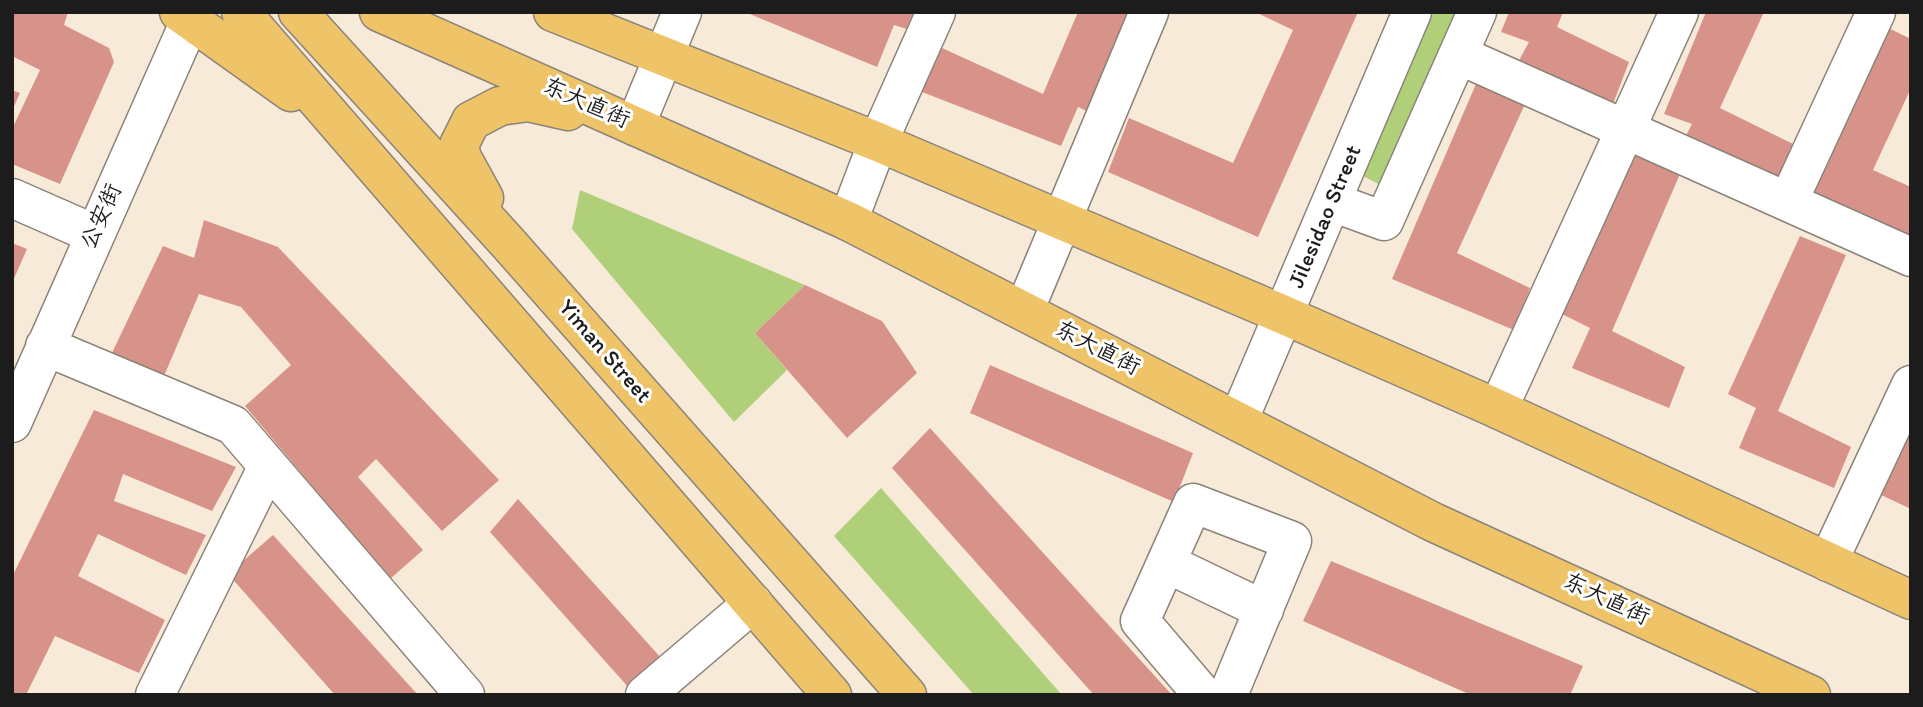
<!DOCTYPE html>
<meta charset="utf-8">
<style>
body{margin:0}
#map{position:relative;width:1923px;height:707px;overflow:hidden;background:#f8ead8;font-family:Itim,sans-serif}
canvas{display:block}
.frame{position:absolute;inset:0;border:14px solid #1c1c1c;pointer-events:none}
</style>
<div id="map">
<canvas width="1923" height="707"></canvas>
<div class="frame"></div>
</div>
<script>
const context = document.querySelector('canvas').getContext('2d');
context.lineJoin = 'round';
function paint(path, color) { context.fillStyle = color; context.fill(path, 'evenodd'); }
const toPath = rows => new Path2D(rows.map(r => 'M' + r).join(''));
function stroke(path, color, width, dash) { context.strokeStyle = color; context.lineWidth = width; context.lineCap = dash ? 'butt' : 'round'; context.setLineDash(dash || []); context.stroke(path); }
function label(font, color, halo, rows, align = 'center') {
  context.font = font + ' Itim,"LXGW WenKai TC",sans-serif'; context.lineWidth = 6; context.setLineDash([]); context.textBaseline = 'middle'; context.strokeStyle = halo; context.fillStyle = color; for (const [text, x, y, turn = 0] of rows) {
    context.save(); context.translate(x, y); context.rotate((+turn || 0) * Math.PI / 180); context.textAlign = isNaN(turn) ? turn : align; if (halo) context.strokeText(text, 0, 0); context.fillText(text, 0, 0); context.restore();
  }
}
const green = toPath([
 [1420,12,1459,12,1384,187,1350,169],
 [580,190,805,285,755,333,787,370,734,422,572,229],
 [881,488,1062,695,974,695,834,536]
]);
const building = toPath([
 [12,12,68,12,64,25,109,48,114,62,60,184,12,164,12,129,40,70,12,56],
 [745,12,918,12,910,30,894,25,877,67],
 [1078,12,1134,12,1091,113,1078,107,1061,146,922,92,942,48,1043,94],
 [1255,12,1358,12,1258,237,1108,172,1129,118,1233,163,1293,30],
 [1509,12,1563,12,1557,27,1629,62,1613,104,1517,64,1529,42,1501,32],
 [1706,12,1764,12,1720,108,1793,144,1776,186,1681,145,1692,124,1664,114],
 [1880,24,1911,39,1911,88,1873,170,1911,187,1911,240,1807,197],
 [1476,84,1525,104,1457,253,1530,288,1514,330,1392,279],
 [12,90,20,93,12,111],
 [1634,155,1680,174,1612,331,1685,367,1669,408,1572,368,1590,328,1562,314],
 [204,220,278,247,499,480,442,531,376,459,358,477,423,550,390,579,245,406,291,365,241,307,199,294,164,376,111,355,163,246,194,258],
 [1800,236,1846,255,1778,411,1851,447,1834,488,1739,448,1756,408,1728,394],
 [12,243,27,249,12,283],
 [805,285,882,321,917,373,847,438,755,333],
 [990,365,1193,453,1174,502,970,413],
 [94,410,236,467,212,511,123,474,114,501,206,535,186,575,98,534,78,576,165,620,139,673,55,636,26,695,12,695,12,577],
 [930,428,1114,631,1172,695,1094,695,892,468],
 [1911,429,1911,509,1879,494],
 [518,499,662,659,629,688,490,532],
 [273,535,418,695,335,695,228,574],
 [1331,561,1583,666,1570,695,1471,695,1303,621]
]);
const minor = toPath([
 [1459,55,1911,257],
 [635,126,682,12],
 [12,198,94,234],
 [1332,202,1384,221,1477,12],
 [1788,202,1876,12],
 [848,221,878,142,936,12],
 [1024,311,1149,12],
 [45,346,233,425,465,695],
 [1498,409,1679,12],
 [1238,421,1412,12],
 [12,423,194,12],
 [1828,562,1911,385],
 [1166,563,1264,610],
 [155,695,268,466],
 [645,695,753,603],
 [1203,695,1140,621,1193,503,1292,541,1228,695]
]);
const major = toPath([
 [179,12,291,92],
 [241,12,832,695],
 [298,12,508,243,907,695],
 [379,12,848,221,1433,522,1811,695],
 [553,12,878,142,1284,315,1491,406,1911,600],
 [484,198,462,158,459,145,471,121,500,106,528,102,568,111]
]);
const streetNames = [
 ["东大直街",586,104,24],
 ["公安街",102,217,-66],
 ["Jilesidao Street",1326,217,-67],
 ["东大直街",1097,349,27],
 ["Yiman Street",604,352,49],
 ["东大直街",1606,600,25]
];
paint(green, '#afd079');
paint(building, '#d7938a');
stroke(minor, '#8a837a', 41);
stroke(major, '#8a837a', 41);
stroke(minor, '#fff', 38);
stroke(major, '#efc469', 38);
label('23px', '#1c1c1c', '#fff', streetNames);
</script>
